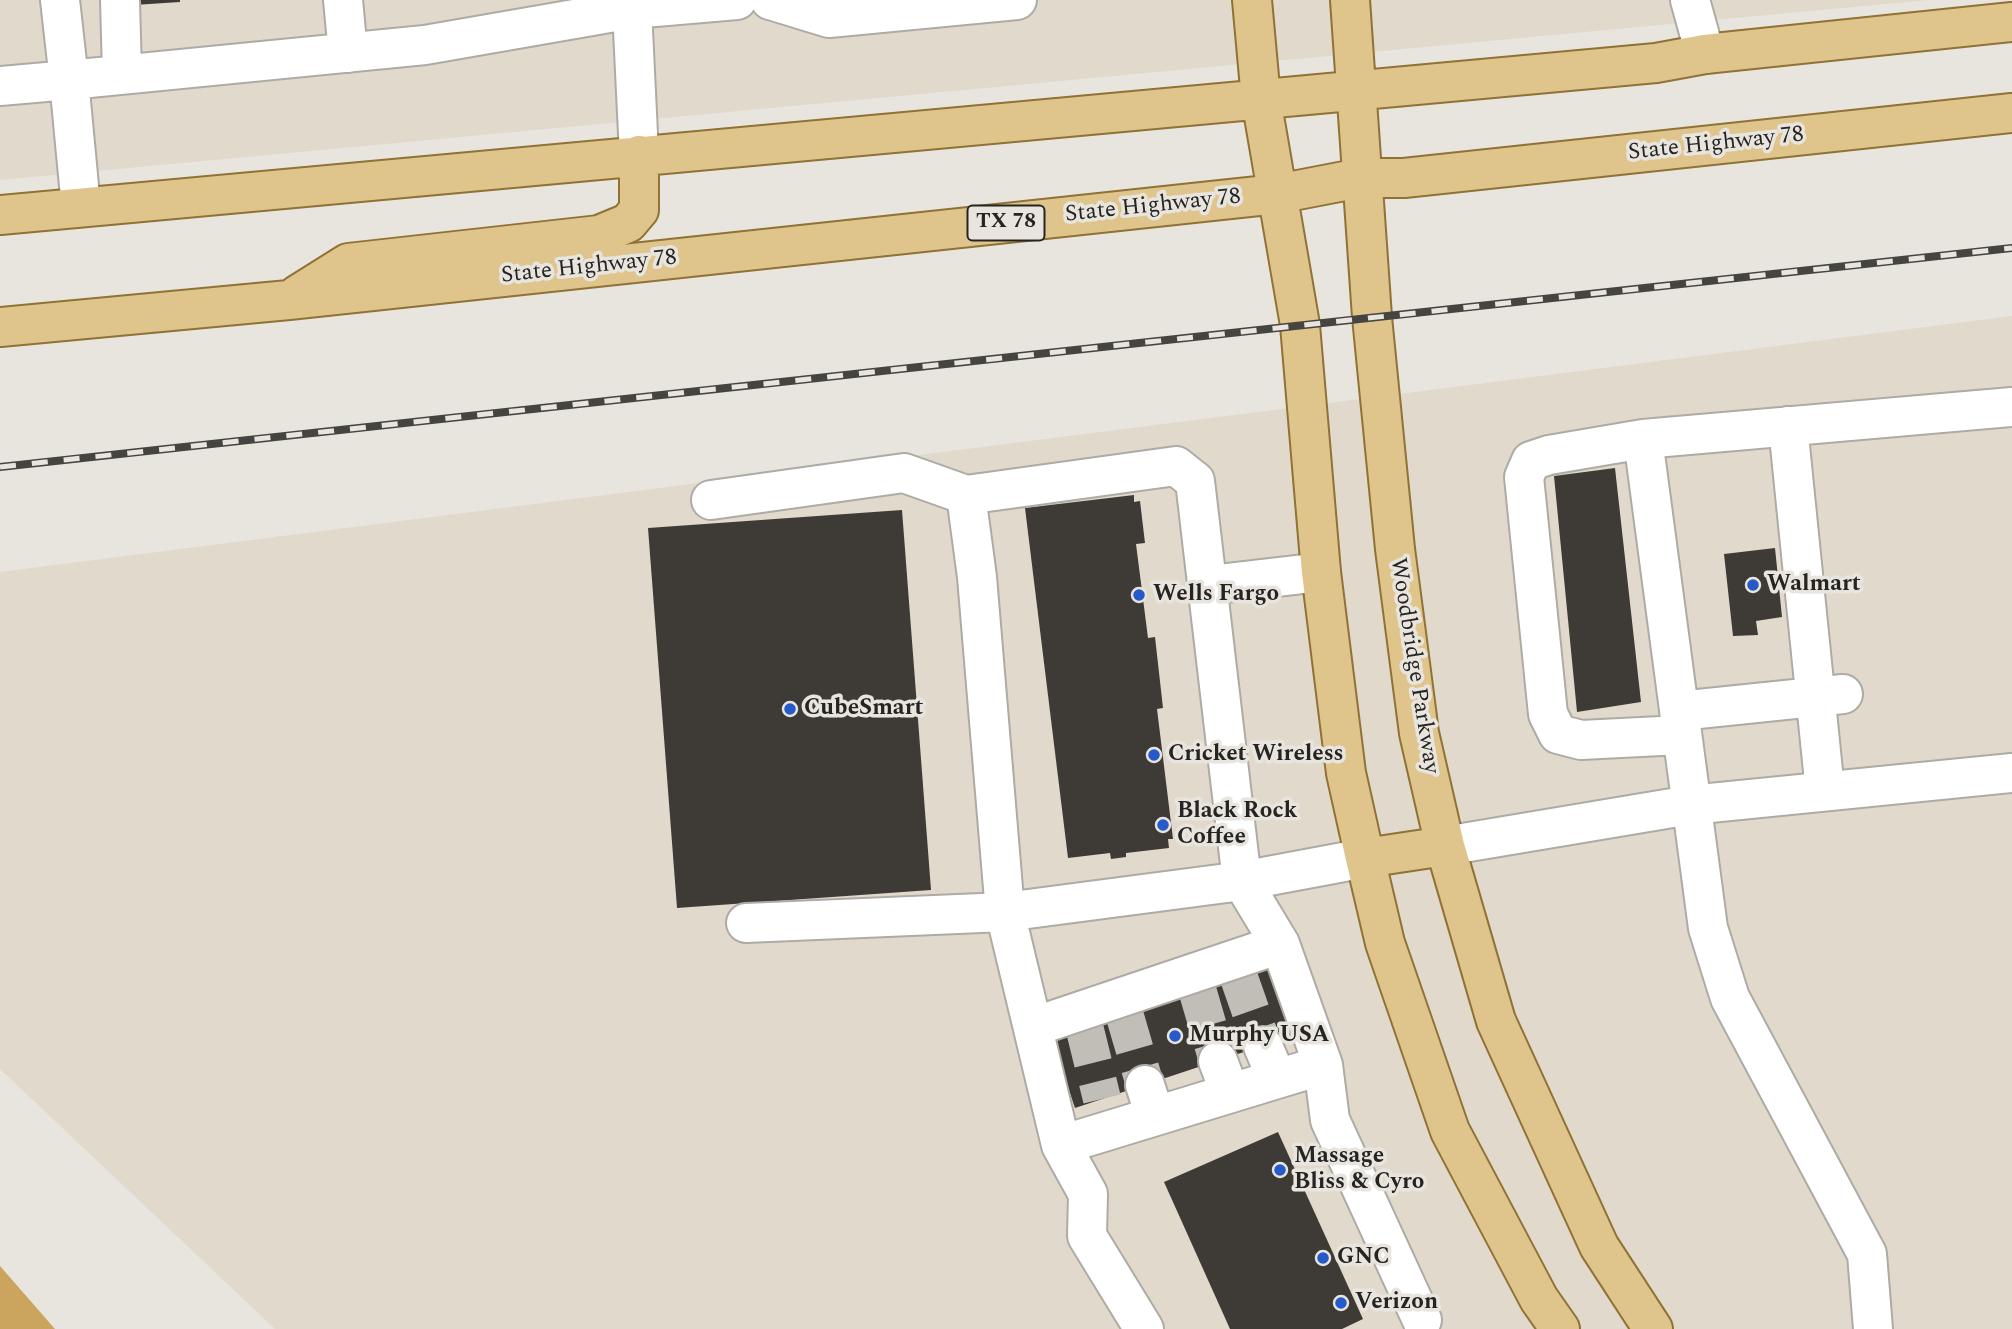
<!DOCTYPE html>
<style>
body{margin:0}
canvas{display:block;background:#e8e4de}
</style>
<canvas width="2012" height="1329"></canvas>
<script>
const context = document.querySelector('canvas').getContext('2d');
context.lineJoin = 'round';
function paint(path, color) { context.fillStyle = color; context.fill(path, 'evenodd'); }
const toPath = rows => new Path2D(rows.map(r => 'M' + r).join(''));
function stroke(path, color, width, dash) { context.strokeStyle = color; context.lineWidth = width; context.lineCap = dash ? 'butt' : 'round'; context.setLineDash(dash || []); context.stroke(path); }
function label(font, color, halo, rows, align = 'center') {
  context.font = font + ' Spectral,serif'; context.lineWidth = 7; context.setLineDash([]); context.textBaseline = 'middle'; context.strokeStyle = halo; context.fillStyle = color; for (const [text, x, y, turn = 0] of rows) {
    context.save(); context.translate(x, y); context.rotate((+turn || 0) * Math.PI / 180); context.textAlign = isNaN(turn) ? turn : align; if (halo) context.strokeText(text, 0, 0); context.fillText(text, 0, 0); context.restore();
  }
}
const built = toPath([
 [0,0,1928,0,0,180],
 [2012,316,2012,1329,275,1329,0,1069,0,572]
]);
const water = toPath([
 [0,1266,55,1329,0,1329]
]);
const building = toPath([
 [134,0,180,0,180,2,134,5],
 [1615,468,1641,702,1577,712,1554,476],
 [1134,495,1134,502,1140,501,1145,543,1136,544,1148,638,1155,637,1163,708,1157,709,1173,839,1168,839,1169,848,1126,853,1126,857,1111,859,1110,853,1068,858,1025,508],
 [902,510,931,890,677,908,648,528],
 [1775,548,1782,617,1756,621,1758,635,1733,636,1724,554],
 [1274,963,1298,1034,1075,1108,1051,1037],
 [1278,1132,1363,1319,1342,1329,1230,1329,1164,1182]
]);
const minorTunnel = toPath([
 [1238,975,1263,1046],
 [1197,989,1218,1061],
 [1124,1013,1145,1085],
 [1084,1026,1102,1099]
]);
const minor = toPath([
 [60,0,69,80,425,45,632,9],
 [120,0,122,74],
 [343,0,348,53],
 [770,0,829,18,1017,0],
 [1690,0,1705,54],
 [0,86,69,80,81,207],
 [639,155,632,9,737,0],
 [1788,426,1825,791],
 [1643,439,1549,455,1531,461,1524,477,1548,714,1558,734,1581,740,1681,735],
 [711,500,904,473,966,495,1176,466,1195,481,1242,881,1280,944,1323,1065,1330,1120,1422,1320],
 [1209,585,1321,572],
 [1679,711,1843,694],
 [1445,846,1690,805,2012,773],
 [746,923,1005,912,977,577,966,495],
 [1033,1027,1280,944],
 [1263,1046,1277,1079],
 [1218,1061,1230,1093],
 [1145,1085,1155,1116],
 [1061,1145,1323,1065],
 [1144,1329,1087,1236,1088,1194,1061,1145,1005,912,1242,881,1365,858],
 [1873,1329,1867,1254,1730,998,1708,928,1643,439,2012,407]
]);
const major = toPath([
 [1252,0,1261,99,1300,325,1321,572,1346,773,1365,858,1385,943,1450,1131,1539,1299,1560,1329],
 [1350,0,1372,317,1395,549,1419,733,1445,846,1496,1021,1599,1246,1653,1329],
 [0,215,1656,63,1705,54,2012,22],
 [297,295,348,263,599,235,628,223,639,210,639,155],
 [0,327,289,300,1277,194,1360,178,1404,178,2012,113],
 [1365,858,1445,846]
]);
const rail = toPath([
 [0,467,2012,248]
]);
const markers = [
 [1753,585,7,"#265ac8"],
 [1139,595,7,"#265ac8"],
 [790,709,7,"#265ac8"],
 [1154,755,7,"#265ac8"],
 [1163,825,7,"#265ac8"],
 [1175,1036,7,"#265ac8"],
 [1280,1170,7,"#265ac8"],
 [1323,1258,7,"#265ac8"],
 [1341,1303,7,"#265ac8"]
];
const shields = [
 [1006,223,77]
];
const shieldNames = [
 ["TX 78",1006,223]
];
const streetNames = [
 ["State Highway 78",1716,145,-6],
 ["State Highway 78",1153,207,-6],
 ["State Highway 78",589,268,-6],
 ["Woodbridge Parkway",1413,666,81]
];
const poiNames = [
 ["Walmart",1767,585],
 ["Wells Fargo",1153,595],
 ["CubeSmart",804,709],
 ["Cricket Wireless",1168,755],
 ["Black Rock",1177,812],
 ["Coffee",1177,838],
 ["Murphy USA",1189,1036],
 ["Massage",1294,1157],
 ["Bliss & Cyro",1294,1183],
 ["GNC",1337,1258],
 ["Verizon",1355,1303]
];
paint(built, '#e1dacc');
paint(water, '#cba55e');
paint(building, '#3e3b36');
stroke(minorTunnel, '#c1beb8', 38, [38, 19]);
stroke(minor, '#aeaba5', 42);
stroke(major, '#907235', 42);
stroke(minor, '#fff', 38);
stroke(major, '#dfc48c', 38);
stroke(rail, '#464441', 8);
stroke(rail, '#e8e4de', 5, [16]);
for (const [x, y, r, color] of markers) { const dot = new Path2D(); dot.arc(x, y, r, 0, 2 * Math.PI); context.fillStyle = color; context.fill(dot); stroke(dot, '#e8e4de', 2.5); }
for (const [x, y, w] of shields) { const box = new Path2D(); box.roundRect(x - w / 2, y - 17.5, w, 35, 5); context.fillStyle = '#e8e4de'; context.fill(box); stroke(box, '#262422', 2); }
label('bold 21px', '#262422', null, shieldNames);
label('23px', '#262422', '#e8e4de', streetNames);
label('bold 23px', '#262422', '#e8e4de', poiNames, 'left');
</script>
